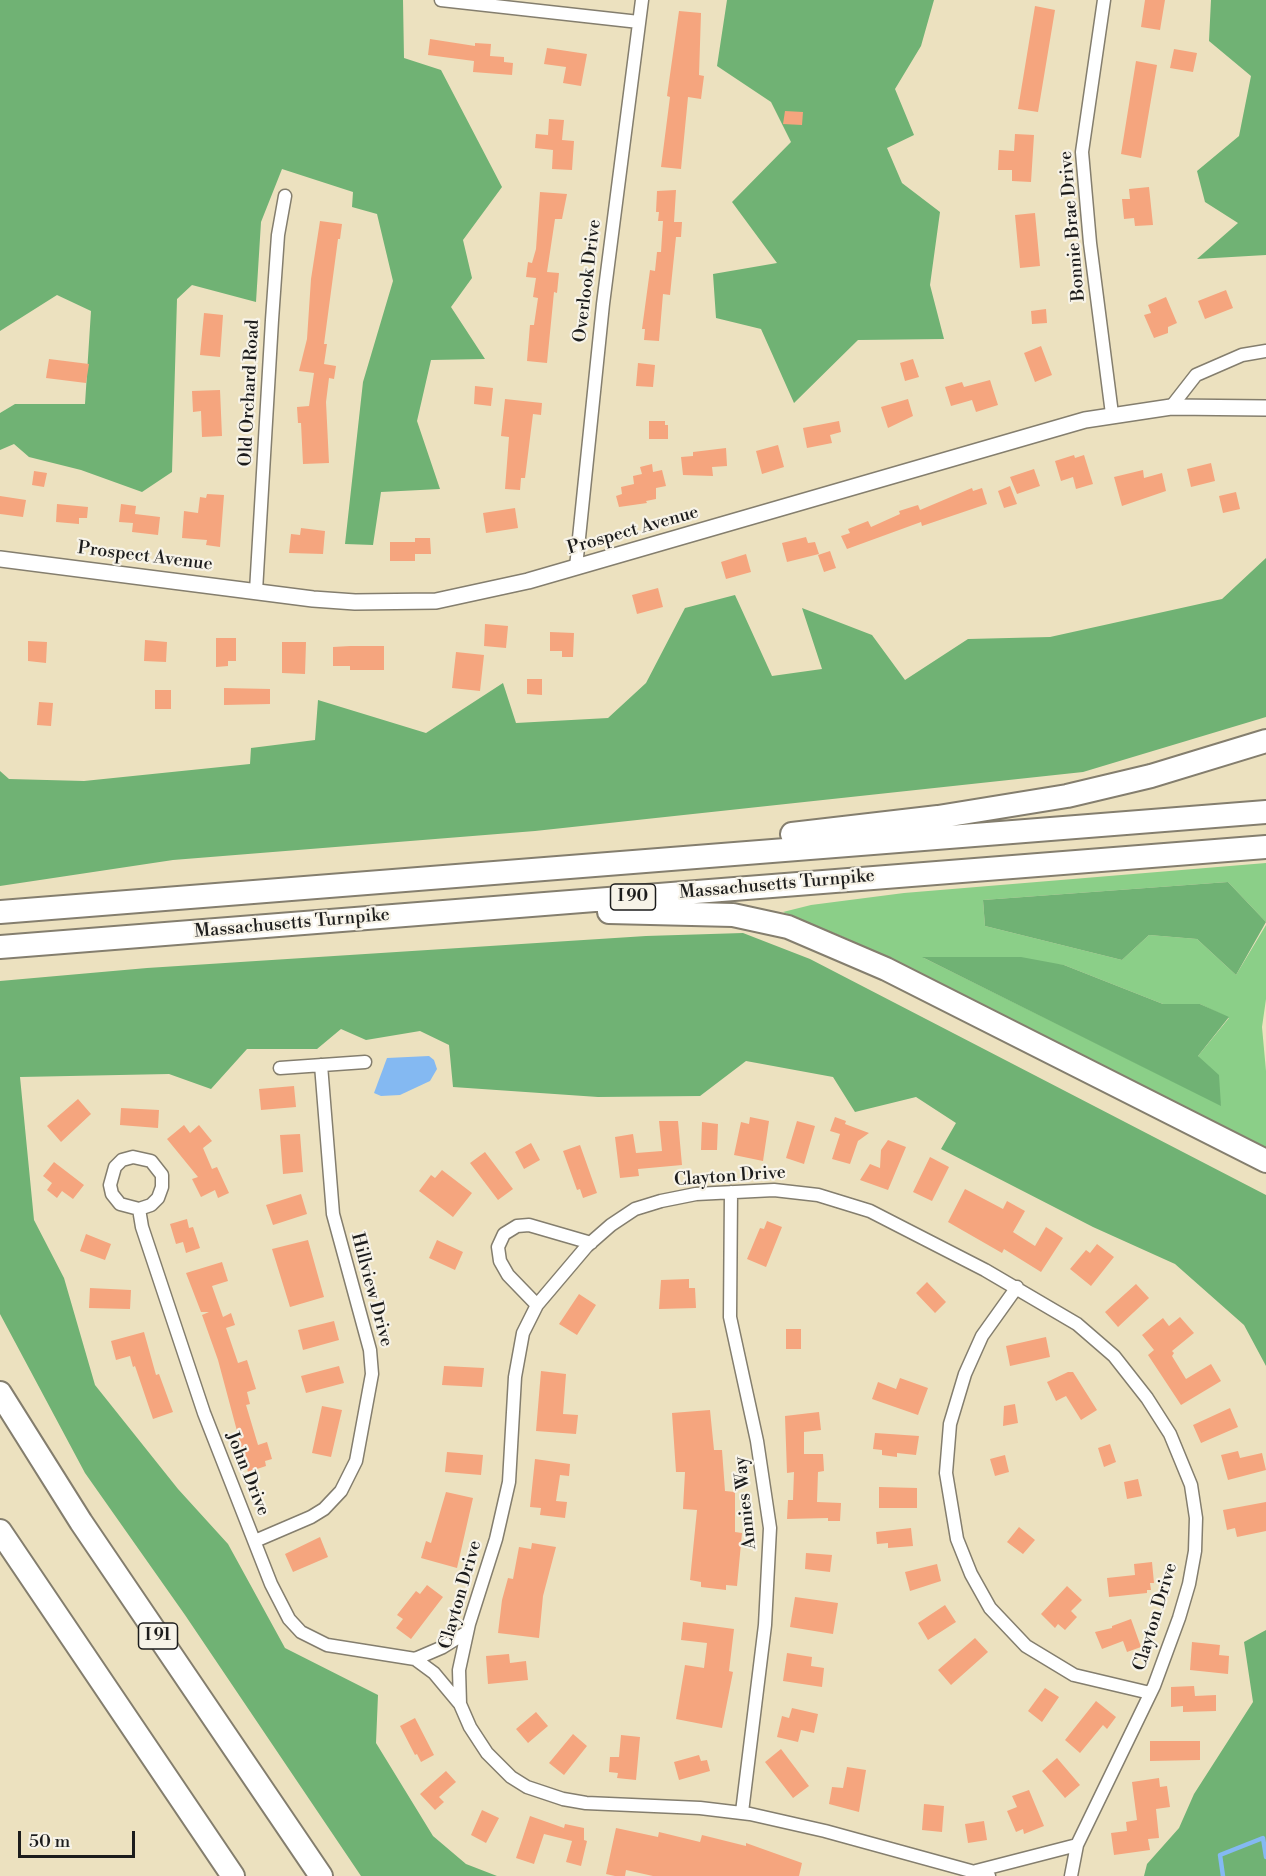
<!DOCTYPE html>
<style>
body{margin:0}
#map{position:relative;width:1266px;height:1876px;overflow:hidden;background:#ece1bf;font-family:"Libre Bodoni",serif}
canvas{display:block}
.scale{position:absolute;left:18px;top:1831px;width:117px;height:27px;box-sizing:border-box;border:3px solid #1c1c1c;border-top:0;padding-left:8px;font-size:18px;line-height:21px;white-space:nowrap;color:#1c1c1c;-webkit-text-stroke:4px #f7f3e8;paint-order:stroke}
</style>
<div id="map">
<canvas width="1266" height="1876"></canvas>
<div class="scale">50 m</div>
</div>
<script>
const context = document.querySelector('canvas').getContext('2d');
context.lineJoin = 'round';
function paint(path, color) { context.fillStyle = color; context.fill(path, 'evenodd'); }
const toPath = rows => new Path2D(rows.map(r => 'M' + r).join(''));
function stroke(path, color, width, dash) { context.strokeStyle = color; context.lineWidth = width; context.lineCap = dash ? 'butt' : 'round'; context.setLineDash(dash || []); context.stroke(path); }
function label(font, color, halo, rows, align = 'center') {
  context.font = font + ' "Libre Bodoni",serif'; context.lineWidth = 4.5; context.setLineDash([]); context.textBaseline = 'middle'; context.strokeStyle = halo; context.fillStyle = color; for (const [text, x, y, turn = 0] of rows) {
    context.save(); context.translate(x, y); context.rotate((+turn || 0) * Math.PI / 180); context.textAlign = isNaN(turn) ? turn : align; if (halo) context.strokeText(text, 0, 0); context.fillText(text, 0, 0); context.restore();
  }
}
const green = toPath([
 [1266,863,1266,922,1228,882,983,900,985,926,1122,960,1149,935,1197,939,1236,975,1266,925,1266,999,1262,1027,1266,1071,1266,1150,848,939,783,912,811,905,904,893],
 [924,958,1064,965,1163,1004,1200,1004,1229,1018,1198,1056,1221,1105]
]);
const forest = toPath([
 [0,0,403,0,404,58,441,70,502,187,463,240,472,278,451,307,485,359,431,360,417,421,440,489,381,492,373,545,345,544,363,382,393,281,377,214,352,207,353,192,282,169,261,222,256,302,192,285,177,299,172,472,142,492,81,470,29,457,14,444,0,450,0,413,15,404,85,404,91,311,57,295,0,331],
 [727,0,934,0,921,46,895,89,914,135,887,148,902,183,940,212,930,285,944,339,858,340,794,403,761,329,716,318,713,274,777,263,732,202,791,142,771,102,717,66],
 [1211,0,1266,0,1266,255,1197,259,1238,223,1205,202,1197,171,1239,136,1251,76,1209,41],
 [1266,558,1266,717,1083,772,535,831,173,860,0,886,0,771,9,779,84,781,250,764,251,748,315,740,318,700,426,733,503,683,516,723,608,718,646,683,685,608,735,595,772,676,822,669,802,608,872,635,905,680,968,639,1050,637,1222,599],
 [1228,882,1266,922,1236,975,1197,939,1149,935,1122,960,985,926,983,900],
 [743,933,810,959,1266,1195,1266,1366,1244,1325,1175,1264,1093,1227,941,1149,956,1123,916,1097,855,1112,833,1077,746,1061,700,1096,598,1097,453,1087,449,1045,420,1031,366,1040,341,1029,317,1049,247,1049,211,1089,169,1074,20,1077,34,1220,64,1278,95,1385,178,1489,228,1544,285,1648,378,1695,376,1743,433,1836,466,1864,497,1876,361,1876,185,1615,85,1473,0,1314,0,981,147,968,646,936],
 [922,957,1021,957,1064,965,1163,1004,1200,1004,1229,1017,1198,1056,1219,1075,1221,1106],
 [1266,1630,1266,1876,1144,1876,1147,1864,1179,1828,1194,1794,1253,1702,1244,1642]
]);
const water = toPath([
 [429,1056,434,1060,437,1069,430,1081,400,1095,381,1096,374,1093,387,1058]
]);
const stream = toPath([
 [1223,1876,1220,1855,1263,1838,1266,1857]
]);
const building = toPath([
 [1145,0,1165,0,1160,30,1141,27],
 [1035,6,1055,10,1038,112,1018,109],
 [679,11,701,13,699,75,704,76,701,99,688,97,681,169,661,167,670,97,667,96],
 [430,39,475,46,475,43,491,44,490,56,504,57,504,62,513,63,512,75,473,72,474,61,428,55],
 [547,48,587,54,581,86,563,83,566,67,544,64],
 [1174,49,1197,53,1193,72,1170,68],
 [1136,61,1157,65,1141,158,1121,154],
 [785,111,803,112,802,125,783,124],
 [549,119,564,120,562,140,574,141,572,170,552,169,553,150,535,148,536,134,548,135],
 [1015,134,1034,135,1031,182,1012,181,1012,170,998,170,999,150,1014,151],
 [1149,187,1153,225,1135,226,1134,218,1124,219,1122,199,1130,199,1129,189],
 [676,190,674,222,682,222,681,237,676,237,670,295,663,294,659,341,644,340,645,329,642,329,650,270,655,271,657,252,661,252,663,221,658,221,659,212,656,212,657,191],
 [540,192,567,194,562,219,555,219,547,272,559,273,557,293,554,292,547,363,527,361,530,325,534,325,538,298,533,297,536,278,526,277,528,262,532,263,536,249],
 [1035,213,1040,266,1020,268,1015,215],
 [320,221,342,224,340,239,338,239,324,344,327,344,324,364,336,366,334,379,329,378,326,402,329,463,303,464,301,423,298,423,297,407,309,406,314,373,299,371,307,339,311,279],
 [1226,290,1233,308,1205,319,1198,301],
 [1166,297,1177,323,1168,327,1168,333,1154,338,1144,315,1151,313,1148,305],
 [1046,309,1047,323,1032,324,1031,311],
 [204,313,223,315,220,357,200,355],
 [1041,346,1052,375,1035,382,1024,353],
 [49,359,89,364,86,383,46,378],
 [913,359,919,377,905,381,900,363],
 [638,363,655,365,653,387,636,386],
 [990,380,998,405,976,412,972,400,951,406,945,387,962,382,964,387],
 [475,386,493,388,491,406,474,404],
 [220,390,222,436,202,437,201,411,193,412,192,391],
 [505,399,542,403,541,415,533,414,525,478,521,478,520,490,505,489,509,437,501,436],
 [908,399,913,416,888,428,881,407],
 [649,421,665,421,665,425,668,425,668,439,649,439],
 [839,421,841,432,830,435,832,443,807,448,803,428],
 [778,445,784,467,762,474,756,451],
 [726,448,727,466,712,467,713,476,683,475,681,457,693,456,693,452],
 [1074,455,1075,458,1084,455,1093,484,1076,489,1073,477,1061,481,1055,461],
 [1211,463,1215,481,1191,487,1187,469],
 [652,464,653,472,662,470,666,486,656,488,656,499,646,501,647,503,619,507,616,496,622,494,621,487,634,484,633,476,642,474,640,467],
 [1034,469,1040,486,1017,494,1010,477],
 [1143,470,1144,478,1162,473,1166,491,1122,506,1114,477],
 [34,471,47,473,44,487,32,485],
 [1010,486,1017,504,1004,508,998,491],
 [972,488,973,491,982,488,987,504,922,526,921,522,847,549,841,536,850,533,848,529,868,521,871,527,900,514,899,511,918,505,920,510],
 [1236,492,1240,509,1223,513,1219,496],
 [207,494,224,495,220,547,206,545,207,540,182,538,184,511,198,513,200,497,206,498],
 [0,496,26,500,23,517,0,514],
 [57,504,88,507,87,518,79,518,79,524,56,522],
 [121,504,136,506,135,514,160,517,158,535,132,532,133,523,119,522],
 [515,508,518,528,486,533,483,513],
 [301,528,325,531,323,554,289,553,291,534,300,535],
 [806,537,808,543,815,542,819,554,787,562,782,543],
 [415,538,430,538,431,554,415,554,415,561,390,561,390,542,415,542],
 [830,551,836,568,824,572,818,555],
 [746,554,751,572,726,579,721,562],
 [658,588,663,607,637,614,632,595],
 [485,624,508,626,506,648,484,646],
 [550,632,574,633,573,657,562,657,562,651,550,651],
 [216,638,236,638,236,661,228,661,228,666,216,667],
 [145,640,167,642,166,662,144,661],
 [28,641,47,642,46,663,28,661],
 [282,642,306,642,305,674,282,673],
 [350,646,384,646,384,670,350,670,350,666,333,666,333,647],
 [456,652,484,655,480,691,452,688],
 [527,679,542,679,542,695,527,694],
 [224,688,270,689,270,704,224,705],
 [155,690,171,690,171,709,155,709],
 [39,702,53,703,51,726,37,725],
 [294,1086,296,1107,261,1110,259,1089],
 [78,1099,91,1114,61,1142,47,1126],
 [121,1108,159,1110,158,1128,120,1125],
 [750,1117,769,1121,763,1161,734,1155,741,1122,749,1124],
 [835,1117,846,1121,845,1124,869,1133,858,1141,850,1164,832,1159,840,1134,830,1131],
 [659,1121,678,1121,682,1165,638,1169,639,1176,620,1178,615,1137,633,1134,636,1153,662,1151],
 [797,1121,815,1126,804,1164,786,1158],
 [702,1122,718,1124,717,1150,701,1150],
 [184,1125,190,1133,199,1125,212,1141,203,1148,212,1169,217,1167,229,1193,218,1198,215,1190,201,1197,192,1179,198,1177,167,1139],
 [300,1134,303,1172,283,1174,280,1135],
 [888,1140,906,1147,888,1190,860,1180,870,1164,880,1168,881,1150],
 [531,1143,540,1160,524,1169,515,1152],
 [580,1145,597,1193,583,1198,580,1189,577,1190,563,1151],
 [485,1152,513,1189,498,1200,470,1163],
 [930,1157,949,1167,932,1201,913,1192],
 [54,1162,84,1185,73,1199,62,1191,57,1198,47,1190,52,1183,43,1176],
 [442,1170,472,1193,453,1217,419,1191,431,1175,435,1178],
 [965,1189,1003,1209,1007,1201,1025,1211,1013,1232,1035,1246,1046,1227,1063,1238,1041,1272,1004,1249,1002,1253,948,1222],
 [301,1194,307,1214,273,1225,266,1205],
 [187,1219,189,1228,193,1227,200,1248,186,1253,183,1242,176,1244,170,1224],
 [767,1221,782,1227,766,1267,747,1259,760,1228,764,1229],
 [86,1234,111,1244,105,1260,80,1251],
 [308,1240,324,1297,290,1307,272,1249],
 [437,1240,463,1252,455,1270,429,1258],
 [1097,1244,1114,1257,1091,1286,1070,1269,1086,1250,1090,1253],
 [222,1262,228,1281,212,1286,223,1317,231,1313,235,1325,226,1328,238,1363,247,1360,256,1389,247,1392,250,1404,246,1405,258,1445,267,1442,272,1459,265,1461,266,1466,248,1472,218,1360,202,1315,209,1312,201,1312,186,1273],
 [689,1279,689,1288,695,1288,696,1308,659,1309,661,1280],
 [927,1282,946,1302,935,1313,916,1293],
 [1136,1284,1149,1298,1118,1327,1105,1312],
 [90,1288,131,1290,130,1309,89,1308],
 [579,1294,596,1305,577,1335,559,1324],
 [1180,1317,1194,1333,1172,1351,1174,1353,1172,1356,1186,1379,1211,1364,1221,1381,1181,1405,1148,1355,1154,1350,1142,1335,1163,1318,1169,1326],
 [334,1321,339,1340,303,1350,298,1330],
 [786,1329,801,1329,801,1349,786,1349],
 [144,1332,156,1375,159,1374,173,1412,153,1419,135,1366,133,1367,130,1356,116,1360,111,1341],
 [1046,1337,1050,1357,1010,1366,1006,1346],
 [339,1366,344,1383,306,1393,301,1376],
 [444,1366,484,1368,482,1387,442,1385],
 [541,1371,566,1374,563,1414,578,1415,576,1434,536,1431],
 [1068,1372,1073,1372,1097,1410,1081,1420,1066,1396,1056,1401,1047,1382],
 [900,1378,928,1388,918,1415,872,1399,878,1382,896,1389],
 [1015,1404,1018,1423,1003,1426,1004,1406],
 [322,1406,342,1410,331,1457,312,1453],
 [1230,1408,1238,1427,1201,1443,1193,1425],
 [710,1410,714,1450,722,1450,725,1491,735,1492,735,1532,742,1533,737,1586,726,1585,726,1590,701,1587,701,1582,690,1580,697,1510,683,1509,685,1472,676,1472,672,1413],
 [819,1412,821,1430,804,1432,804,1454,823,1454,824,1471,818,1472,817,1502,841,1503,840,1521,828,1521,828,1518,787,1519,788,1500,793,1500,794,1472,787,1473,785,1416],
 [875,1433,919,1436,916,1455,897,1453,897,1457,882,1455,882,1450,873,1449],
 [1110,1444,1116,1462,1104,1467,1098,1448],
 [1238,1451,1240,1458,1262,1453,1266,1470,1228,1480,1221,1455],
 [447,1452,483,1455,481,1475,445,1472],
 [1005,1455,1009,1472,995,1476,990,1459],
 [535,1459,570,1464,569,1476,560,1475,556,1501,567,1502,565,1518,540,1515,541,1508,530,1507],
 [1138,1479,1142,1496,1127,1499,1124,1482],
 [879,1487,917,1488,917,1508,879,1508],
 [446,1492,473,1498,457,1568,421,1558,426,1541,431,1543],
 [1266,1502,1266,1531,1237,1537,1235,1528,1227,1530,1223,1510],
 [1019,1527,1035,1540,1023,1554,1007,1542],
 [911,1528,913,1546,888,1548,888,1543,877,1544,876,1532],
 [320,1537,328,1557,293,1572,285,1554],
 [532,1543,556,1547,543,1596,539,1638,498,1633,502,1600,508,1578,513,1579,519,1547,531,1549],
 [806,1553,832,1555,830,1572,805,1569],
 [1152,1562,1154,1583,1150,1583,1151,1590,1147,1590,1147,1593,1109,1597,1107,1578,1135,1575,1134,1564],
 [937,1564,941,1581,910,1591,905,1572],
 [427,1585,443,1597,411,1639,396,1628,403,1619,397,1615,416,1591,420,1594],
 [1067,1586,1082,1600,1071,1611,1077,1617,1065,1630,1058,1624,1055,1628,1041,1614],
 [795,1597,838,1603,833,1634,790,1627],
 [945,1605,956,1622,928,1640,918,1623],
 [1131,1619,1141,1647,1127,1652,1123,1641,1102,1649,1095,1632,1112,1628,1112,1626],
 [683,1622,734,1629,729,1671,733,1672,722,1728,676,1719,685,1665,704,1668,707,1643,681,1640],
 [975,1638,988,1652,951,1685,938,1670],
 [1192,1642,1220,1645,1219,1655,1229,1656,1228,1674,1190,1670],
 [787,1653,812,1657,811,1666,824,1668,822,1687,783,1681],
 [509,1654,510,1663,526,1661,528,1680,488,1684,486,1656],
 [1194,1686,1195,1696,1216,1695,1216,1711,1183,1712,1183,1706,1171,1707,1171,1687],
 [1045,1688,1059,1697,1042,1722,1028,1711],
 [1096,1701,1116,1717,1107,1729,1103,1725,1080,1753,1065,1740],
 [792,1708,818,1714,814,1733,801,1730,798,1742,777,1737,782,1716,789,1718],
 [536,1712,548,1726,528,1743,516,1729],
 [415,1718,434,1755,421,1762,417,1754,415,1755,400,1726],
 [573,1734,587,1746,564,1775,549,1763],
 [621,1735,640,1737,636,1780,617,1778,618,1773,609,1772,610,1757,619,1757],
 [1150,1741,1200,1741,1200,1760,1150,1761],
 [781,1749,809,1786,793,1798,765,1762],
 [699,1755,701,1761,707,1760,710,1771,679,1780,674,1762],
 [1057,1758,1080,1785,1065,1798,1042,1771],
 [847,1767,866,1770,859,1812,829,1804,832,1787,843,1788],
 [446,1771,456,1782,439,1797,444,1802,435,1810,420,1794],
 [1159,1778,1160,1787,1167,1786,1170,1807,1156,1809,1159,1838,1148,1839,1150,1850,1114,1855,1111,1833,1127,1831,1126,1822,1137,1820,1132,1782],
 [1029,1790,1044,1826,1024,1834,1023,1829,1016,1832,1007,1811,1017,1807,1012,1796],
 [924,1804,944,1806,942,1832,922,1830],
 [482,1810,499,1818,486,1843,471,1835],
 [530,1816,564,1828,565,1824,584,1828,584,1840,587,1841,581,1866,566,1862,572,1841,544,1834,534,1864,516,1858],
 [984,1821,987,1840,968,1843,965,1824],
 [616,1828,658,1837,659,1832,700,1842,702,1835,746,1846,746,1843,802,1863,799,1876,653,1876,626,1870,625,1876,615,1876,606,1874]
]);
const minor = toPath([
 [441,0,639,22],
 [1104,0,1082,152,1090,243,1112,414],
 [1171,407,1196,375,1242,355,1266,351],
 [576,567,603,304,642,0],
 [256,591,272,320,278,235,285,196],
 [280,1068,365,1062],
 [731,1192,730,1317,757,1441,770,1528,765,1625,742,1812],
 [139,1209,120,1204,112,1194,110,1185,115,1167,122,1160,133,1157,151,1161,162,1175,162,1187,158,1198,151,1205,139,1209,142,1227,204,1413,271,1584,289,1619,301,1632,327,1645,415,1659,434,1673,459,1703],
 [1017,1287,982,1336,965,1374,950,1424,946,1473,957,1539,971,1574,990,1608,1026,1646,1074,1675,1150,1693],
 [537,1305,508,1275,500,1261,498,1247,504,1234,517,1226,529,1225,591,1243],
 [255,1541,311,1517,324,1509,341,1491,356,1461,372,1374,370,1350,333,1214,321,1065],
 [415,1659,443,1647,467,1632],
 [976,1871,1077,1845,1071,1876],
 [989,1876,825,1831,750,1814,700,1808,586,1803,563,1799,527,1787,511,1777,487,1753,470,1727,460,1704,459,1670,469,1624,496,1539,509,1482,515,1377,523,1333,537,1305,587,1246,611,1225,635,1209,661,1201,696,1194,774,1190,818,1195,870,1211,985,1270,1077,1324,1114,1356,1147,1398,1170,1434,1191,1485,1196,1518,1195,1551,1189,1584,1179,1618,1154,1686,1077,1845]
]);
const tertiary = toPath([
 [0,559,313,599,355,602,436,601,528,581,1085,420,1171,407,1266,408]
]);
const motorway = toPath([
 [792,834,938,817,1067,796,1151,776,1266,741],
 [0,912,1266,812],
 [609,912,733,915,788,927,886,969,1266,1161],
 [0,947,1266,847],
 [0,1393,81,1522,321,1876],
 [0,1531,233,1876]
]);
const shields = [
 [633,897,45],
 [158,1636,39]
];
const shieldNames = [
 ["I 90",633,897],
 ["I 91",158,1636]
];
const streetNames = [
 ["Bonnie Brae Drive",1073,226,-95],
 ["Overlook Drive",588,281,-83],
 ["Old Orchard Road",250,393,-87],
 ["Prospect Avenue",633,531,-16],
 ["Prospect Avenue",145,557,7],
 ["Massachusetts Turnpike",777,885,-5],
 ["Massachusetts Turnpike",292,924,-5],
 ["Clayton Drive",730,1177,-4],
 ["Hillview Drive",371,1290,75],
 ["John Drive",247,1474,68],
 ["Annies Way",746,1503,-96],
 ["Clayton Drive",461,1595,-74],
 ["Clayton Drive",1156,1617,-73]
];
paint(green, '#8bcf88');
paint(forest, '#70b274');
paint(water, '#84b9f2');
stroke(stream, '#84b9f2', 4.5);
paint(building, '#f5a57e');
stroke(minor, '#847e6e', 15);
stroke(tertiary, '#847e6e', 18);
stroke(motorway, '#847e6e', 26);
stroke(minor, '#fff', 12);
stroke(tertiary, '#fff', 15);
stroke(motorway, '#fff', 22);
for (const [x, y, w] of shields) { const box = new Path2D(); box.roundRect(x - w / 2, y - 13, w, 26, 4.5); context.fillStyle = '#f7f3e8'; context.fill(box); stroke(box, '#1c1c1c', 1.5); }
label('bold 16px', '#1c1c1c', null, shieldNames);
label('18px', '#1c1c1c', '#f7f3e8', streetNames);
</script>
